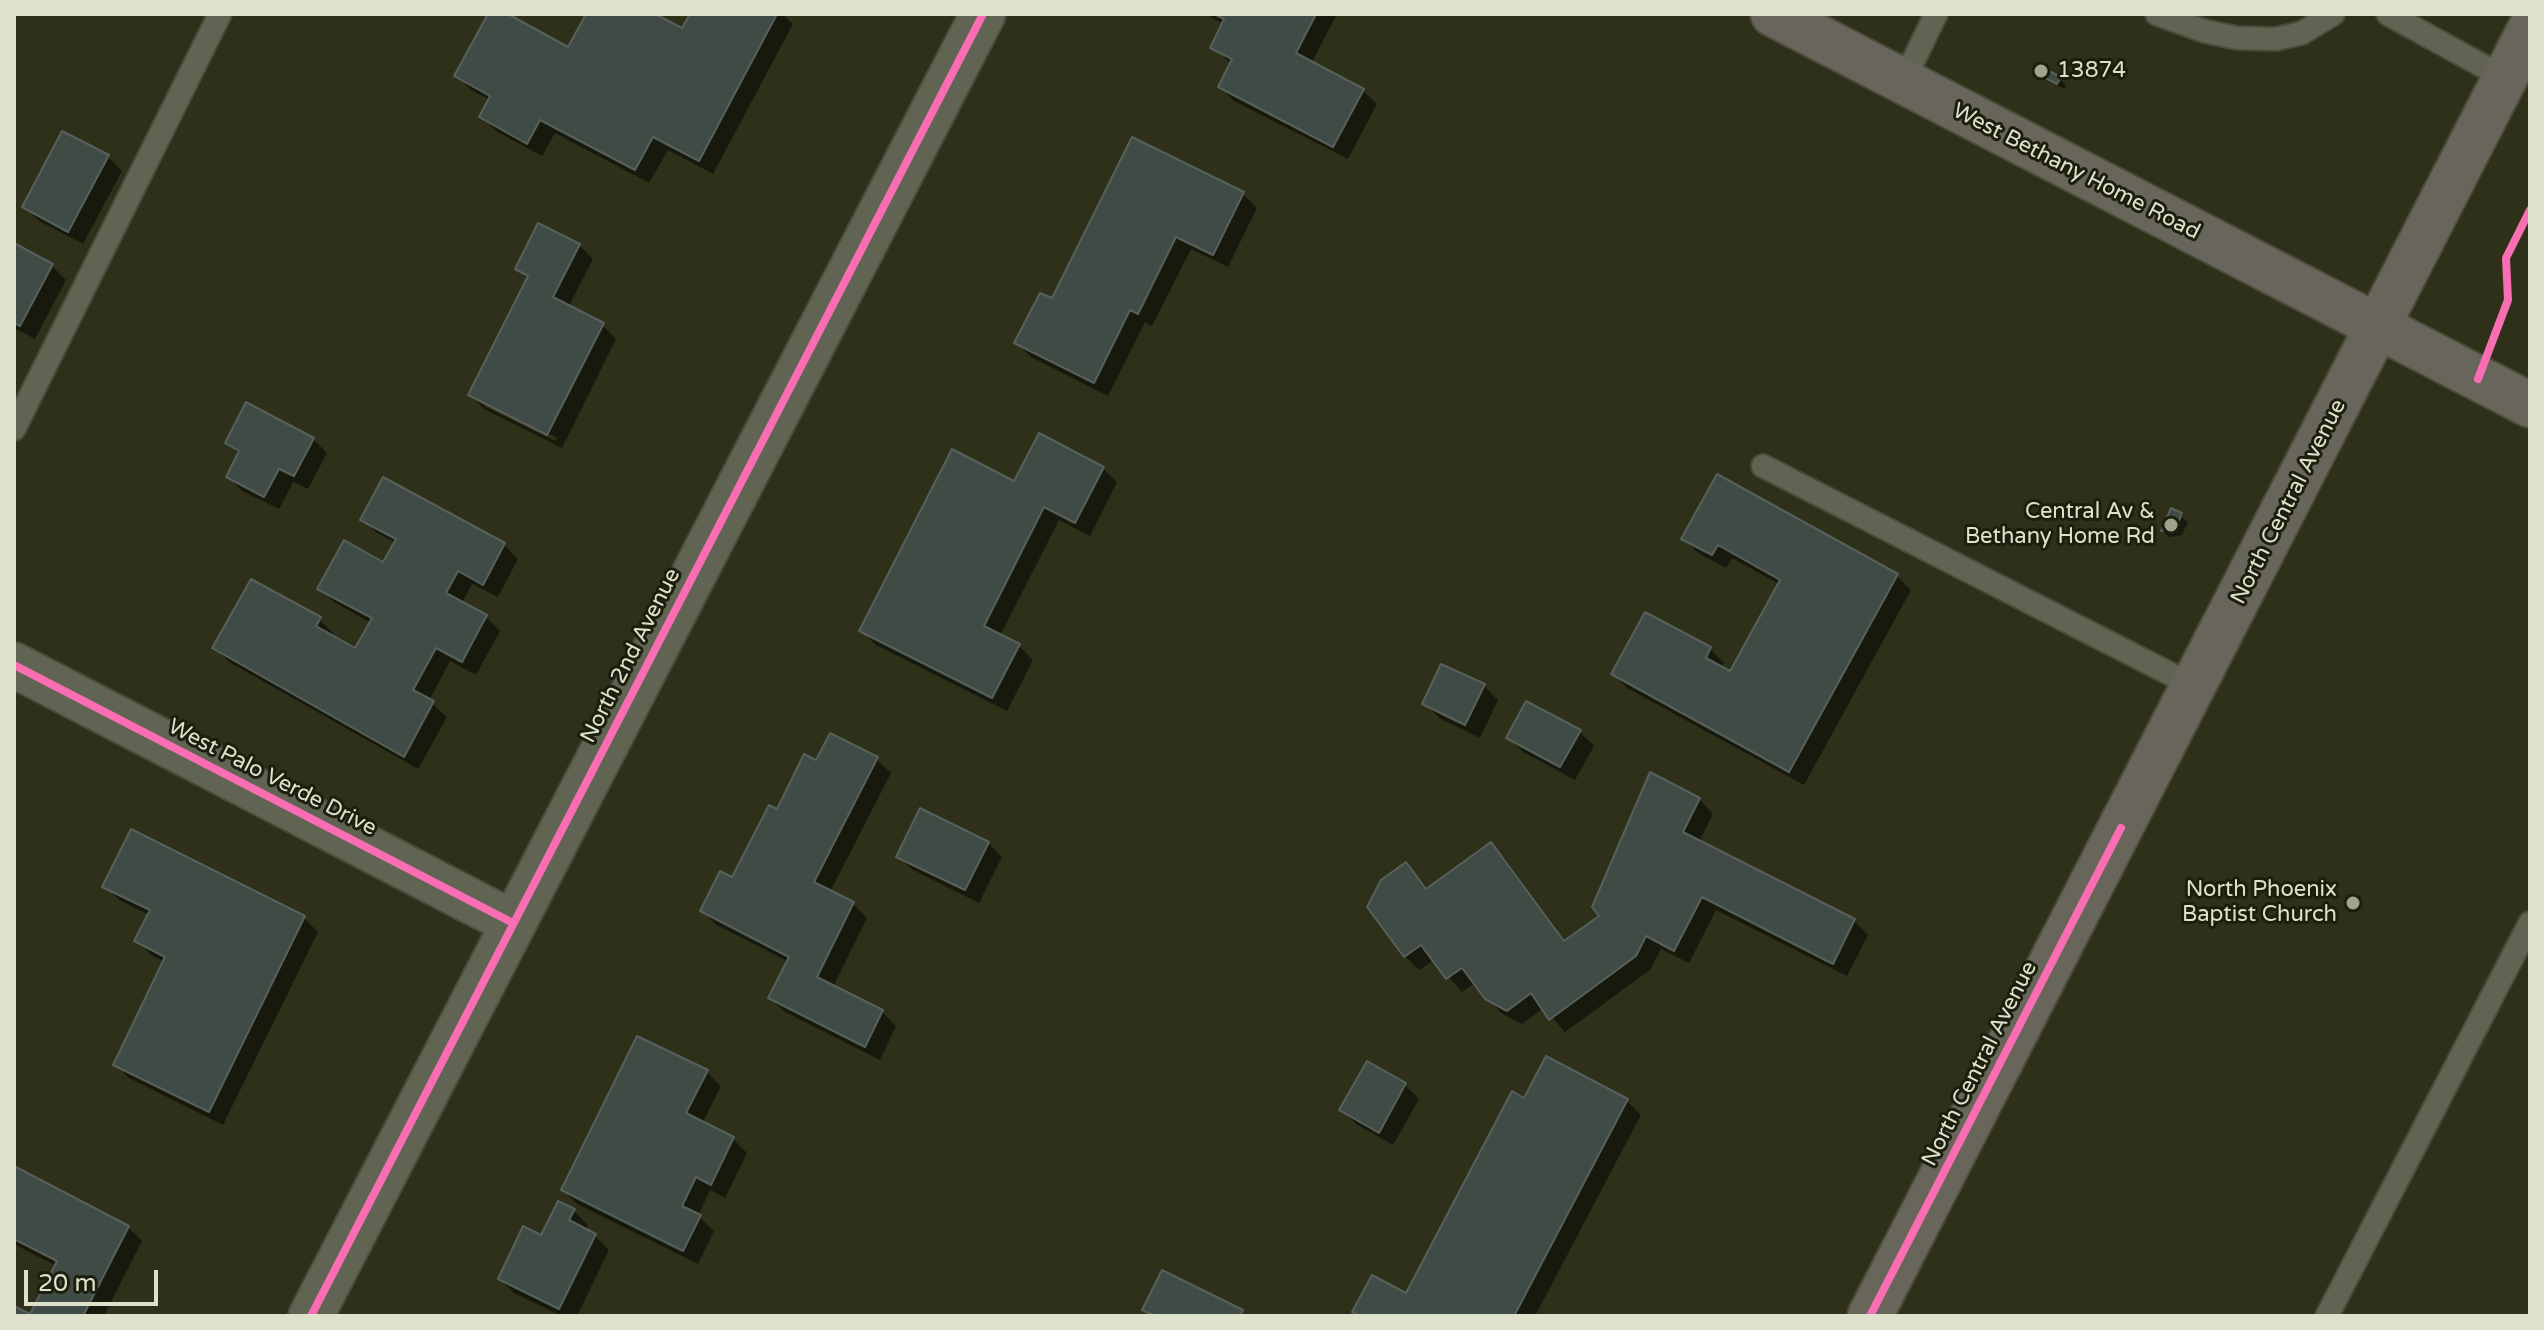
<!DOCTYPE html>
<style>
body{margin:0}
#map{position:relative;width:2544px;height:1330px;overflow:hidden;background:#2e3019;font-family:"Varela Round",sans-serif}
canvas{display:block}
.frame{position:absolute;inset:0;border:16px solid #dfe2cb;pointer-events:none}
.scale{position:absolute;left:24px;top:1270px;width:134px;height:36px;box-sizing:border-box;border:4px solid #dfe2cb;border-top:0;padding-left:10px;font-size:24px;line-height:28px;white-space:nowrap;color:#dfe2cb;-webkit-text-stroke:6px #1d1f0e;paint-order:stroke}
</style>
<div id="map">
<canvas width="2544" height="1330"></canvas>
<div class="frame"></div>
<div class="scale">20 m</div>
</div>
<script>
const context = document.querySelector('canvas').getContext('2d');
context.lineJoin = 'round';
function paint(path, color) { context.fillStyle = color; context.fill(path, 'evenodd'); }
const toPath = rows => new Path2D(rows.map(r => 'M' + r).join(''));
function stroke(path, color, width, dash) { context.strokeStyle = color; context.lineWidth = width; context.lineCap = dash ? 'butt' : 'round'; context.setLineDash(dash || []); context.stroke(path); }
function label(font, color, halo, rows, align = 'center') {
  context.font = font + ' "Varela Round",sans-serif'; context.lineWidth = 6; context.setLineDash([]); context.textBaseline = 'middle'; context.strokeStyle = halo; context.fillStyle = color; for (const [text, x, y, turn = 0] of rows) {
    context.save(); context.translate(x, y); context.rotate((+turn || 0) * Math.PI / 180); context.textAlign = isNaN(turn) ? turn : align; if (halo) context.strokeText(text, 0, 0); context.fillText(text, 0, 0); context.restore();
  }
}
const shadow = toPath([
 [490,14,503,14,569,50,588,14,651,14,683,31,692,14,782,14,793,24,713,174,668,150,649,183,555,133,542,156,496,131,482,117,490,100,471,90,457,76],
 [1205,14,1337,14,1311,64,1362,90,1377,104,1348,159,1234,101,1220,86,1232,64,1212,47,1224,24],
 [2038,73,2060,79,2066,85,2064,89,2045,79],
 [1133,139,1243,194,1257,208,1228,267,1191,249,1152,326,1145,322,1108,396,1031,357,1017,343,1053,301],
 [108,157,122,171,83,244,39,221,25,207],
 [14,245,52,266,66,280,35,339,14,328],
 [579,245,593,259,568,308,602,325,616,339,562,448,484,409,470,395,528,279,518,269],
 [484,401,557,438,555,441,484,406],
 [313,439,327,453,308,489,293,482,279,509,242,491,228,476,240,455,227,443],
 [1103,468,1117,482,1090,536,1059,520,1000,636,1019,646,1033,660,1007,711,876,645,862,631,1015,484],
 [384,480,504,545,518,559,498,597,472,584,462,603,486,617,500,631,476,675,450,661,429,701,447,717,418,769,229,662,215,648,319,619,333,633,331,637,356,651,371,623,334,602,320,588,384,565,396,543,377,533,363,519],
 [317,620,321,620,313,636],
 [2172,510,2188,522,2182,535,2169,537,2163,531],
 [1684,538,1897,576,1911,590,1804,785,1627,688,1613,674,1710,649,1724,663,1721,669,1730,674,1779,584,1732,558,1726,568,1698,553],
 [1442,666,1484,686,1498,700,1480,738,1439,718,1425,703],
 [1580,732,1594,746,1575,780,1523,752,1509,738],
 [876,759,891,773,830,892,853,904,867,918,833,987,882,1012,896,1026,880,1060,785,1012,770,998,789,962,717,925,702,911,733,880,778,811,817,763],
 [1699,799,1713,814,1699,842,1854,921,1868,935,1847,976,1716,910,1689,963,1661,949,1650,970,1565,1032,1544,1008,1522,1024,1501,1013,1475,983,1462,992,1434,960,1419,970,1405,956,1406,864,1429,890,1491,845,1505,859,1566,942,1602,917],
 [988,843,1002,857,979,903,913,870,898,856],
 [105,886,304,918,318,932,223,1125,129,1078,115,1064,165,962,151,955,137,941,149,915,119,900],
 [1368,1064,1405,1085,1419,1099,1393,1145,1356,1124,1342,1110],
 [707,1072,721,1086,702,1124,733,1139,747,1153,725,1198,710,1190,698,1216,714,1231,698,1264,577,1204,563,1190],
 [1525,1100,1627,1101,1641,1115,1535,1316,1359,1316,1355,1311,1407,1295],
 [14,1169,128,1227,142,1241,104,1316,31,1316,56,1266,14,1244],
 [574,1211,588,1225,585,1231,595,1236,609,1250,577,1316,562,1316,514,1293,500,1279]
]);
const building = toPath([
 [488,14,508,14,568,47,586,14,655,14,682,28,690,14,777,14,699,161,653,137,635,170,540,120,527,144,479,117,490,96,454,76,488,14],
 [1214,14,1316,14,1296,53,1364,89,1333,147,1218,87,1232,59,1210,48,1224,19,1214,14],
 [2039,66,2061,77,2057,84,2036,73,2039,66],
 [62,131,109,155,68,232,22,207,62,131],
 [1132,137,1244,192,1213,255,1176,237,1138,314,1130,310,1094,383,1014,343,1040,293,1052,298,1132,137],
 [538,223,580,244,553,297,604,323,547,435,468,395,528,276,515,269,538,223],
 [14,243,53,264,20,326,14,323,14,243],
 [246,402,314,438,294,476,279,469,264,497,226,477,239,451,225,443,246,402],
 [1039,433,1104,467,1075,523,1044,507,984,626,1020,644,992,698,859,631,952,449,1014,481,1039,433],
 [1717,474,1898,574,1789,772,1611,674,1645,612,1711,647,1706,658,1730,671,1780,580,1718,545,1712,555,1681,539,1717,474],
 [383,477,505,543,483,585,458,571,446,593,487,615,462,662,436,648,413,690,434,701,404,757,212,648,251,579,321,617,316,626,355,648,372,618,317,589,344,540,383,562,396,539,360,520,383,477],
 [2171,508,2182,513,2176,529,2161,531,2171,508],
 [1441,664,1485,684,1465,725,1422,704,1441,664],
 [1526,701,1581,730,1560,767,1506,738,1526,701],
 [830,733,878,757,814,882,854,902,817,977,883,1010,865,1047,768,998,789,957,700,911,720,871,732,877,769,805,777,809,804,754,816,760,830,733],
 [1650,772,1700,798,1683,832,1855,919,1833,964,1702,897,1674,951,1646,936,1636,956,1549,1020,1531,993,1507,1011,1485,999,1462,968,1446,979,1421,945,1404,957,1367,907,1381,880,1406,862,1426,889,1491,842,1564,941,1599,916,1592,907,1650,772],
 [920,808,989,842,965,890,896,857,920,808],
 [131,829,305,916,209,1112,113,1065,165,957,134,941,150,910,102,887,131,829],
 [637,1036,708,1070,686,1113,734,1137,711,1185,696,1177,682,1206,701,1215,683,1251,561,1190,637,1036],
 [1546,1056,1628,1099,1514,1316,1360,1316,1352,1312,1372,1275,1406,1293,1512,1091,1524,1098,1546,1056],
 [1367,1061,1406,1083,1379,1133,1339,1110,1367,1061],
 [14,1166,129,1226,83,1316,14,1316,14,1306,30,1314,57,1261,14,1239,14,1166],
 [558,1201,575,1209,569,1220,596,1234,559,1309,498,1279,523,1226,541,1235,558,1201],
 [1162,1270,1243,1310,1240,1316,1155,1316,1142,1310,1162,1270]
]);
const path = toPath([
 [2495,337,2508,300,2506,258,2530,210]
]);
const lane = toPath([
 [2157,14,2204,31,2237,38,2276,39,2302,33,2333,14],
 [2388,14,2505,78],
 [1903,82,1936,14],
 [14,429,220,14],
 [1763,466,2194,686],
 [2327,1316,2530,923]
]);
const street = toPath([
 [14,665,513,923],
 [311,1316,983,14]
]);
const secondary = toPath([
 [1773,14,2530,405],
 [1870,1316,2530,29]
]);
const cycleway = toPath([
 [2478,379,2508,300,2506,258,2530,210],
 [14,665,513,923],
 [311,1316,983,14],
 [1870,1316,2121,828]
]);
const markers = [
 [2041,71,8,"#a1a48d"],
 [2171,525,8,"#a1a48d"],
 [2353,903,8,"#a1a48d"]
];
const poiNames = [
 ["13874",2057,71,"left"],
 ["Central Av &",2155,512],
 ["Bethany Home Rd",2155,537],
 ["North Phoenix",2337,890],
 ["Baptist Church",2337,915]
];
const streetNames = [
 ["West Bethany Home Road",2076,172,27],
 ["North Central Avenue",2289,502,-63],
 ["North 2nd Avenue",631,656,-63],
 ["West Palo Verde Drive",272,778,27],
 ["North Central Avenue",1980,1064,-63]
];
paint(shadow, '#0007');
paint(building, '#414b45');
stroke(building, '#57615c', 2);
stroke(lane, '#4a4c3a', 26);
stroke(street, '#4a4c3a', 48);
stroke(secondary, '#4a4c3a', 48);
stroke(path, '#626454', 5, [8, 4]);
stroke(lane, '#616353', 22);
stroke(street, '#616353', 44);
stroke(secondary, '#68665a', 44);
stroke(cycleway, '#f96db3', 8);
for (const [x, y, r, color] of markers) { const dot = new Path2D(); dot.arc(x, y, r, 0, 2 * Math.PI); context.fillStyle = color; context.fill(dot); stroke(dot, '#1d1f0e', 3); }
label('22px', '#dfe2cb', '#1d1f0e', poiNames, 'right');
label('22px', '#dfe2cb', '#1d1f0e', streetNames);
</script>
